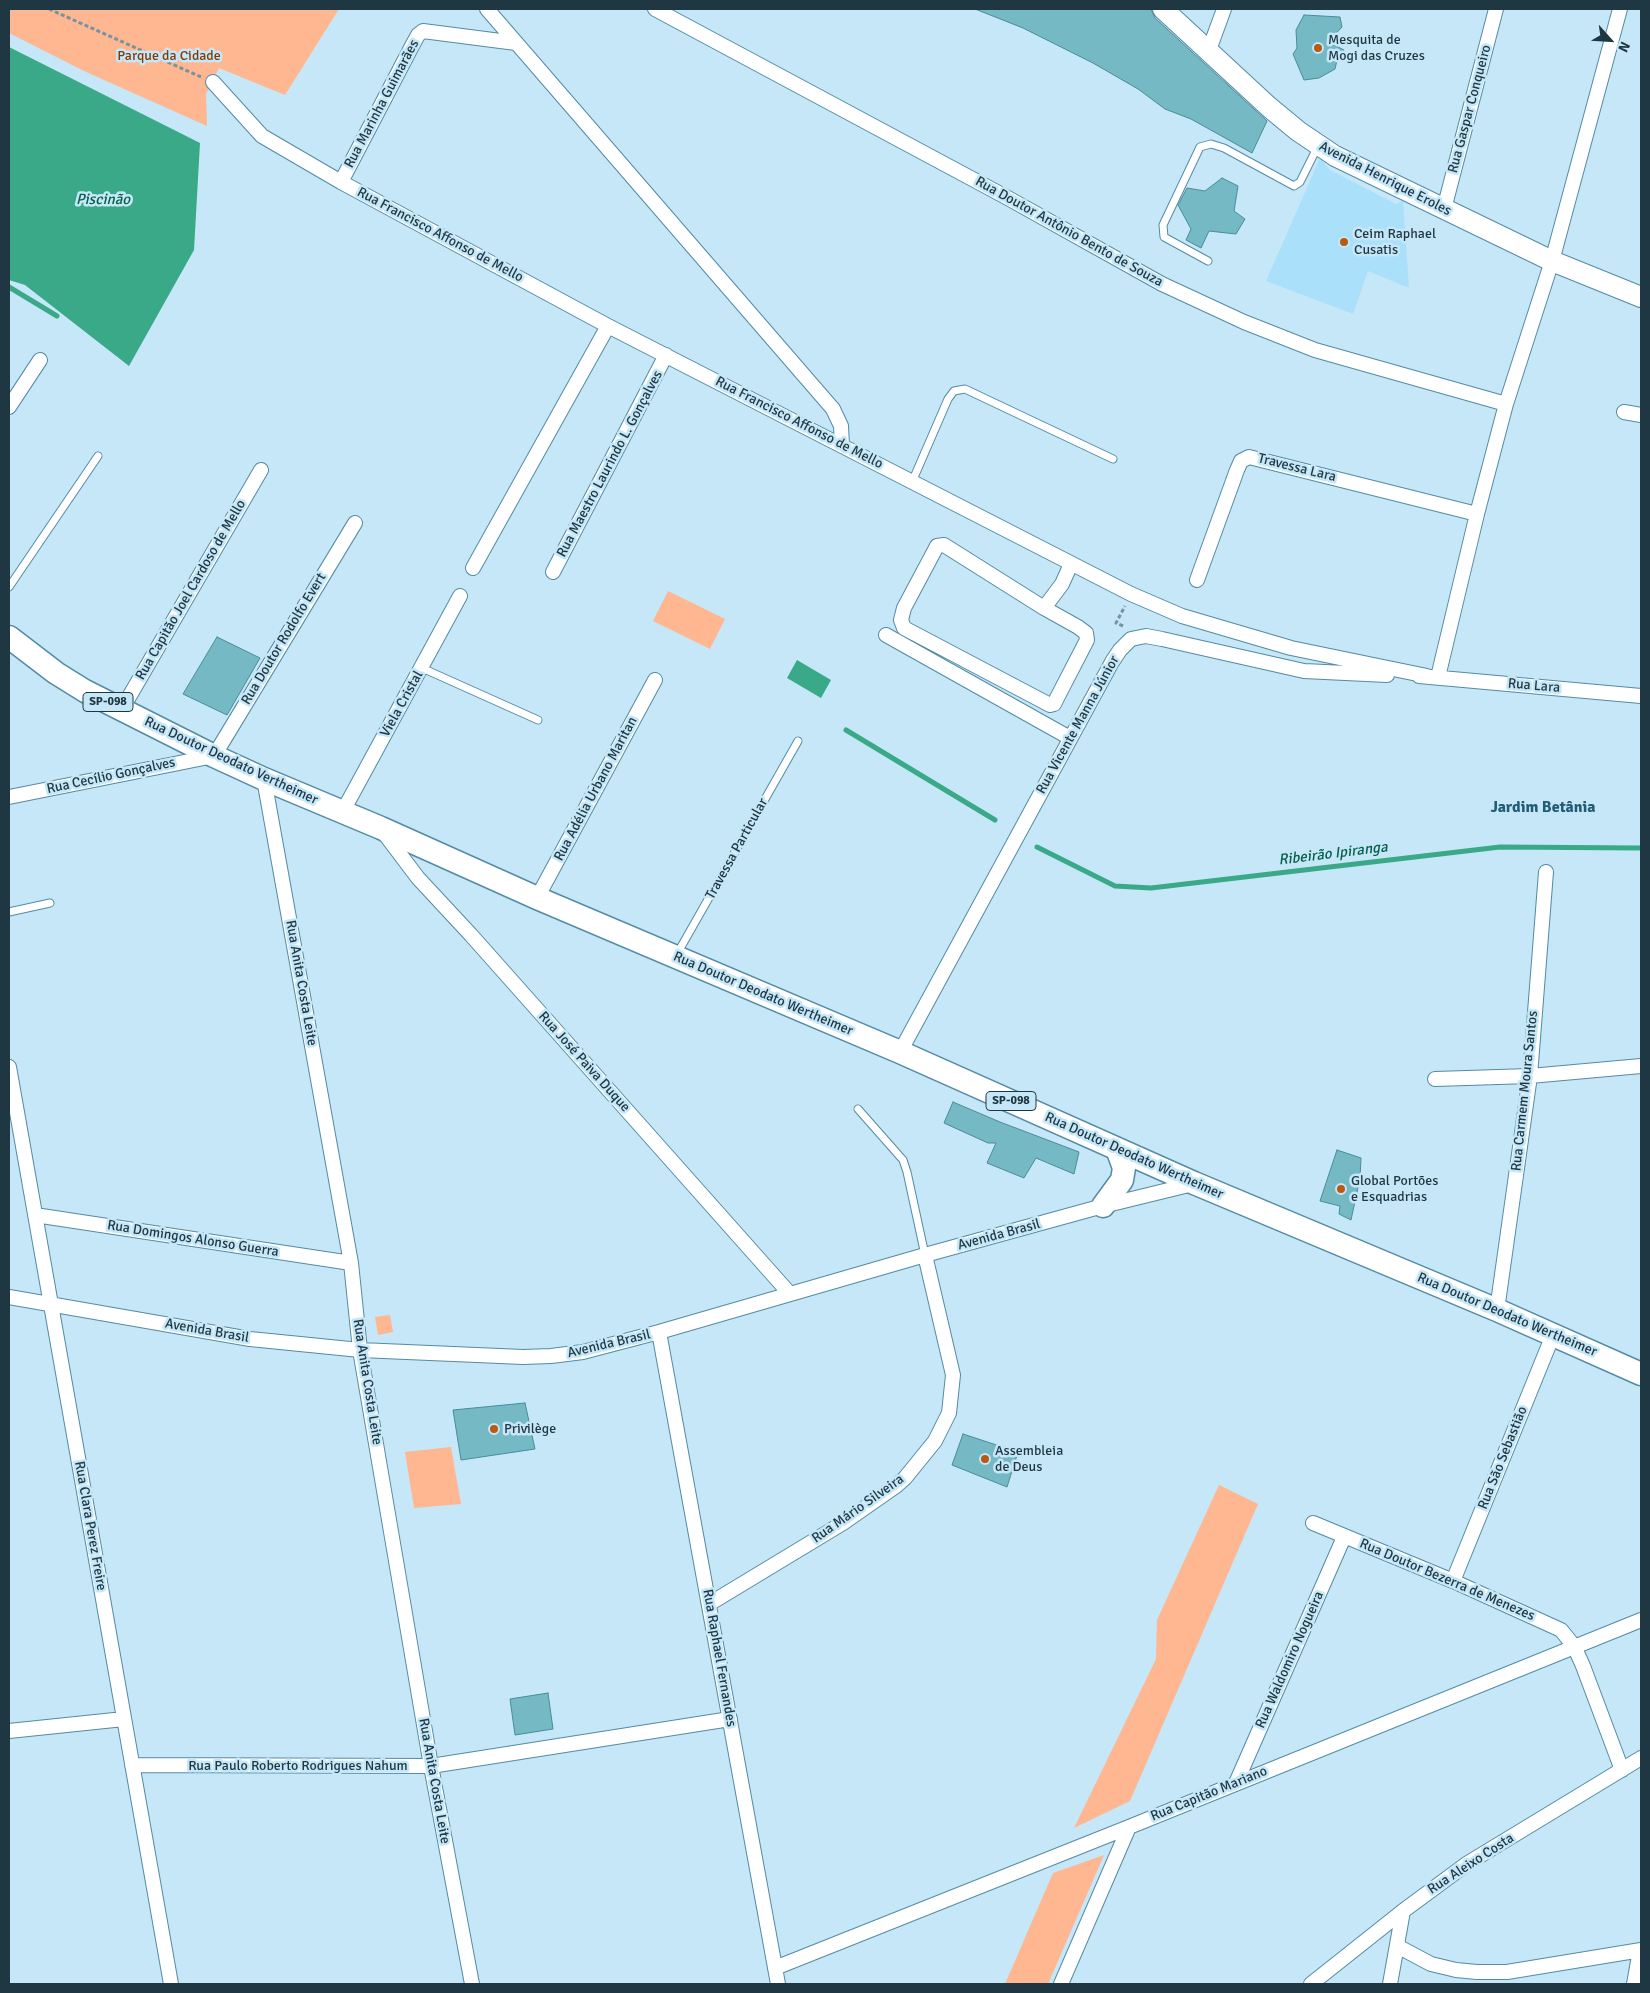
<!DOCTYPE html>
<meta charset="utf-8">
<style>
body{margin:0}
#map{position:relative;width:1650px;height:1993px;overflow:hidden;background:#c5e7f8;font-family:Signika,sans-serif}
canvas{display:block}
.frame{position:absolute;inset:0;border:10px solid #1f3742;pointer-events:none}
.north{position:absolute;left:1585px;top:15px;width:50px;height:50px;-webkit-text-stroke:4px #c5e7f8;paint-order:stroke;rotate:116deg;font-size:14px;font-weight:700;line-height:20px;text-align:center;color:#1f3742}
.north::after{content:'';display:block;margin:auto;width:18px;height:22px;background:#1f3742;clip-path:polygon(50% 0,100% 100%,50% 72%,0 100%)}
</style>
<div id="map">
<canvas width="1650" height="1993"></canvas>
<div class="frame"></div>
<div class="north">N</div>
</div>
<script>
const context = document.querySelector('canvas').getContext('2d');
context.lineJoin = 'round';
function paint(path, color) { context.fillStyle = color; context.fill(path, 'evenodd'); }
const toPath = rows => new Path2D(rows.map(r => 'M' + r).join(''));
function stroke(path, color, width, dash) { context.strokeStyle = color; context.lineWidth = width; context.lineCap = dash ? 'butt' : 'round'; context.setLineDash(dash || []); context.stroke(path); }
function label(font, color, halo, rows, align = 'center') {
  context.font = font + ' Signika,sans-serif'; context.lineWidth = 5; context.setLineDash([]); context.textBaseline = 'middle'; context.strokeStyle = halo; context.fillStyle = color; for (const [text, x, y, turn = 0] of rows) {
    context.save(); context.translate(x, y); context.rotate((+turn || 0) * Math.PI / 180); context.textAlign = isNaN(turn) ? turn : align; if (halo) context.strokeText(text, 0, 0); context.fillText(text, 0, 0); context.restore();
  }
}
const built = toPath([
 [1320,158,1330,170,1396,204,1403,201,1409,288,1368,271,1353,314,1266,281]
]);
const green = toPath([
 [9,9,339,9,285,95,219,68,206,94,207,126,84,71,9,33],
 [668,591,725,619,710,649,653,621],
 [390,1315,393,1332,378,1335,375,1317],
 [451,1447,461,1504,414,1508,405,1452],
 [1219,1485,1258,1504,1130,1801,1074,1828,1156,1659,1157,1620],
 [1104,1855,1048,1984,1005,1984,1053,1873]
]);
const water = toPath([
 [9,47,200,143,194,250,129,366,25,285,9,280],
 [797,660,831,680,821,698,787,678]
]);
const stream = toPath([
 [9,287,57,316],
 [846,730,995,820],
 [1037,847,1115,886,1151,888,1500,847,1641,848]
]);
const building = toPath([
 [975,9,1151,9,1155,18,1267,121,1252,153,1191,119,1165,109,1138,89,1093,63,1023,28,975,9],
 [1304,15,1340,17,1342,27,1328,42,1344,50,1337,60,1335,69,1319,78,1304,80,1293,54,1297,48,1296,30,1304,15],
 [1222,178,1238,186,1234,211,1245,219,1236,234,1209,231,1201,248,1186,240,1191,229,1178,205,1187,188,1205,191,1222,178],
 [217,637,260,658,227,715,183,694,217,637],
 [953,1102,1000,1122,1079,1152,1074,1174,1036,1158,1024,1178,987,1163,996,1143,988,1143,944,1123,953,1102],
 [1337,1150,1361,1158,1360,1178,1351,1220,1339,1214,1340,1206,1320,1201,1337,1150],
 [525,1403,535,1449,461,1460,453,1410,525,1403],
 [963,1434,1018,1452,1007,1487,952,1465,963,1434],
 [548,1693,553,1729,515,1735,510,1699,548,1693]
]);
const path = toPath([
 [49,9,201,77],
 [1123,626,1116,623,1125,606]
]);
const lane = toPath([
 [1208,261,1164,237,1163,225,1200,147,1211,144,1224,148,1294,186,1300,182,1318,146],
 [912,482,948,399,954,391,965,389,1113,459],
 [9,587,98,456],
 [422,668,538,720],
 [9,912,50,903],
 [677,954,798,741],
 [858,1109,903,1160,907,1172,925,1255]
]);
const street = toPath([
 [487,9,833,409,841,426,842,445],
 [655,9,1006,197,1162,284,1244,322,1315,350,1506,404],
 [1209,50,1224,9],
 [213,82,262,136,341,182,608,326,1131,594,1182,616,1291,648,1427,676],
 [341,182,412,46,418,35,423,31,516,43],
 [1444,209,1496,9],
 [9,407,40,360],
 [1624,412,1641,415],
 [473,568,608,326],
 [553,572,666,355],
 [1197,580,1237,470,1241,461,1249,457,1477,514],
 [1044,608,944,545,937,546,904,608,901,620,904,628,1050,705,1054,704,1057,698,1087,640,1086,633,1078,627,1044,608,1062,584,1071,564],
 [886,635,1070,738],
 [1419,676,1641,696],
 [1438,677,1477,514,1506,404,1552,261,1620,9],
 [122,709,261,470],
 [264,779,351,1263,360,1350,431,1766,472,1984],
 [9,797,214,756,355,523],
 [343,811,460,596],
 [384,833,418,878,471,935,790,1294],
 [537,898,655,680],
 [900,1052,1112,662,1120,650,1131,639,1146,636,1162,639,1304,671,1387,675],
 [9,1067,171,1984],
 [1435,1079,1530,1076,1641,1066],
 [35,1215,351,1263],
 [9,1297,250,1339,360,1350,523,1357,551,1356,583,1352,659,1332,925,1255,1103,1206,1193,1184],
 [1497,1310,1530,1076,1546,872],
 [659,1332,778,1984],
 [1313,1523,1453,1581,1561,1630,1574,1646,1583,1666,1622,1770],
 [1453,1581,1553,1335],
 [709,1604,843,1523,896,1486,905,1478,935,1441,949,1413,953,1375,925,1255],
 [9,1731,124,1719],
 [132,1765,431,1766,730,1719],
 [1236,1783,1344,1537],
 [1397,1946,1431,1964,1456,1970,1477,1972,1507,1972,1641,1950],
 [775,1968,1129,1827,1641,1620],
 [1061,1984,1129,1827],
 [1311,1984,1403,1911,1468,1863,1641,1758],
 [1390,1984,1403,1911],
 [1634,1984,1640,1950]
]);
const secondary = toPath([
 [1163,9,1269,107,1298,131,1335,156,1552,261,1641,297]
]);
const primary = toPath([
 [9,637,56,673,85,691,214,756,264,779,381,828,537,898,900,1052,1194,1183,1497,1310,1641,1374],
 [1103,1206,1122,1180,1124,1168,1117,1149]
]);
const markers = [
 [1318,48,5,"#b95914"],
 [1344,242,5,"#b95914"],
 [1341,1189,5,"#b95914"],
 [494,1429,5,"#b95914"],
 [985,1459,5,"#b95914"]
];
const shields = [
 [108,702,50],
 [1011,1101,50]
];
const shieldNames = [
 ["SP-098",108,702],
 ["SP-098",1011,1101]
];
const poiNames = [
 ["Mesquita de",1328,40],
 ["Mogi das Cruzes",1328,56],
 ["Ceim Raphael",1354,234],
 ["Cusatis",1354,250],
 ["Global Portões",1351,1181],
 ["e Esquadrias",1351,1197],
 ["Privilège",504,1429],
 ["Assembleia",995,1451],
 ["de Deus",995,1467]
];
const parkNames = [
 ["Parque da Cidade",169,56]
];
const streetNames = [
 ["Rua Marinha Guimarães",382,104,-62],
 ["Rua Gaspar Conqueiro",1470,109,-75],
 ["Avenida Henrique Eroles",1385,179,27],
 ["Rua Doutor Antônio Bento de Souza",1069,232,29],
 ["Rua Francisco Affonso de Mello",440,235,28],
 ["Rua Francisco Affonso de Mello",799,423,27],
 ["Rua Maestro Laurindo L. Gonçalves",610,464,-62],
 ["Travessa Lara",1297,468,14],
 ["Rua Capitão Joel Cardoso de Mello",191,590,-60],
 ["Rua Doutor Rodolfo Evert",284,639,-59],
 ["Rua Lara",1534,686,5],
 ["Viela Cristal",402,704,-61],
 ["Rua Vicente Manna Júnior",1078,725,-61],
 ["Rua Doutor Deodato Vertheimer",231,761,25],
 ["Rua Cecílio Gonçalves",111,776,-12],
 ["Rua Adélia Urbano Maritan",596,789,-62],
 ["Travessa Particular",737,849,-61],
 ["Rua Anita Costa Leite",301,983,80],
 ["Rua Doutor Deodato Wertheimer",763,994,23],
 ["Rua José Paiva Duque",584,1062,48],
 ["Rua Carmem Moura Santos",1525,1091,-84],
 ["Rua Doutor Deodato Wertheimer",1134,1156,24],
 ["Avenida Brasil",999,1235,-15],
 ["Rua Domingos Alonso Guerra",193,1239,9],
 ["Rua Doutor Deodato Wertheimer",1507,1315,23],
 ["Avenida Brasil",207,1331,10],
 ["Avenida Brasil",609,1344,-13],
 ["Rua Anita Costa Leite",367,1382,81],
 ["Rua São Sebastião",1503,1458,-68],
 ["Rua Mário Silveira",858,1509,-35],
 ["Rua Clara Perez Freire",90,1526,80],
 ["Rua Doutor Bezerra de Menezes",1447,1580,23],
 ["Rua Raphael Fernandes",719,1658,80],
 ["Rua Waldomiro Nogueira",1290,1660,-66],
 ["Rua Paulo Roberto Rodrigues Nahum",298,1766],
 ["Rua Anita Costa Leite",434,1781,80],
 ["Rua Capitão Mariano",1209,1794,-22],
 ["Rua Aleixo Costa",1471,1864,-33]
];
const waterNames = [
 ["Piscinão",103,200],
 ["Ribeirão Ipiranga",1333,854,-7]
];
const quarterNames = [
 ["Jardim Betânia",1543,808]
];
paint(built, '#abe0fa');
paint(green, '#feb790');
paint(water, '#3aa988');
stroke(stream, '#3aa988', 5);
paint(building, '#75b9c5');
stroke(building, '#488c97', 1);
stroke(lane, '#538ba5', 9);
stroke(street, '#538ba5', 16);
stroke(secondary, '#538ba5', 22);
stroke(primary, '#538ba5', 25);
stroke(path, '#7693a1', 3, [4, 2.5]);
stroke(lane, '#fff', 7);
stroke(street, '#fff', 14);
stroke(secondary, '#fff', 20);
stroke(primary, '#fff', 22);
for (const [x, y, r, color] of markers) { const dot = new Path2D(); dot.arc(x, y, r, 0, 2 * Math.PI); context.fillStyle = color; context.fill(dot); stroke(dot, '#c5e7f8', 2); }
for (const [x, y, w] of shields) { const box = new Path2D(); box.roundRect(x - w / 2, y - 9.5, w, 19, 4); context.fillStyle = '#c5e7f8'; context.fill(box); stroke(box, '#1f3742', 1); }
label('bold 12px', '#1f3742', null, shieldNames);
label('14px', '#1f3742', '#c5e7f8', poiNames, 'left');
label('14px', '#823b06', '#c5e7f8', parkNames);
label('14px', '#1f3742', '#c5e7f8', streetNames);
label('italic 15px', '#07614a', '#c5e7f8', waterNames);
label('bold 16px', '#225c74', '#c5e7f8', quarterNames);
</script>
